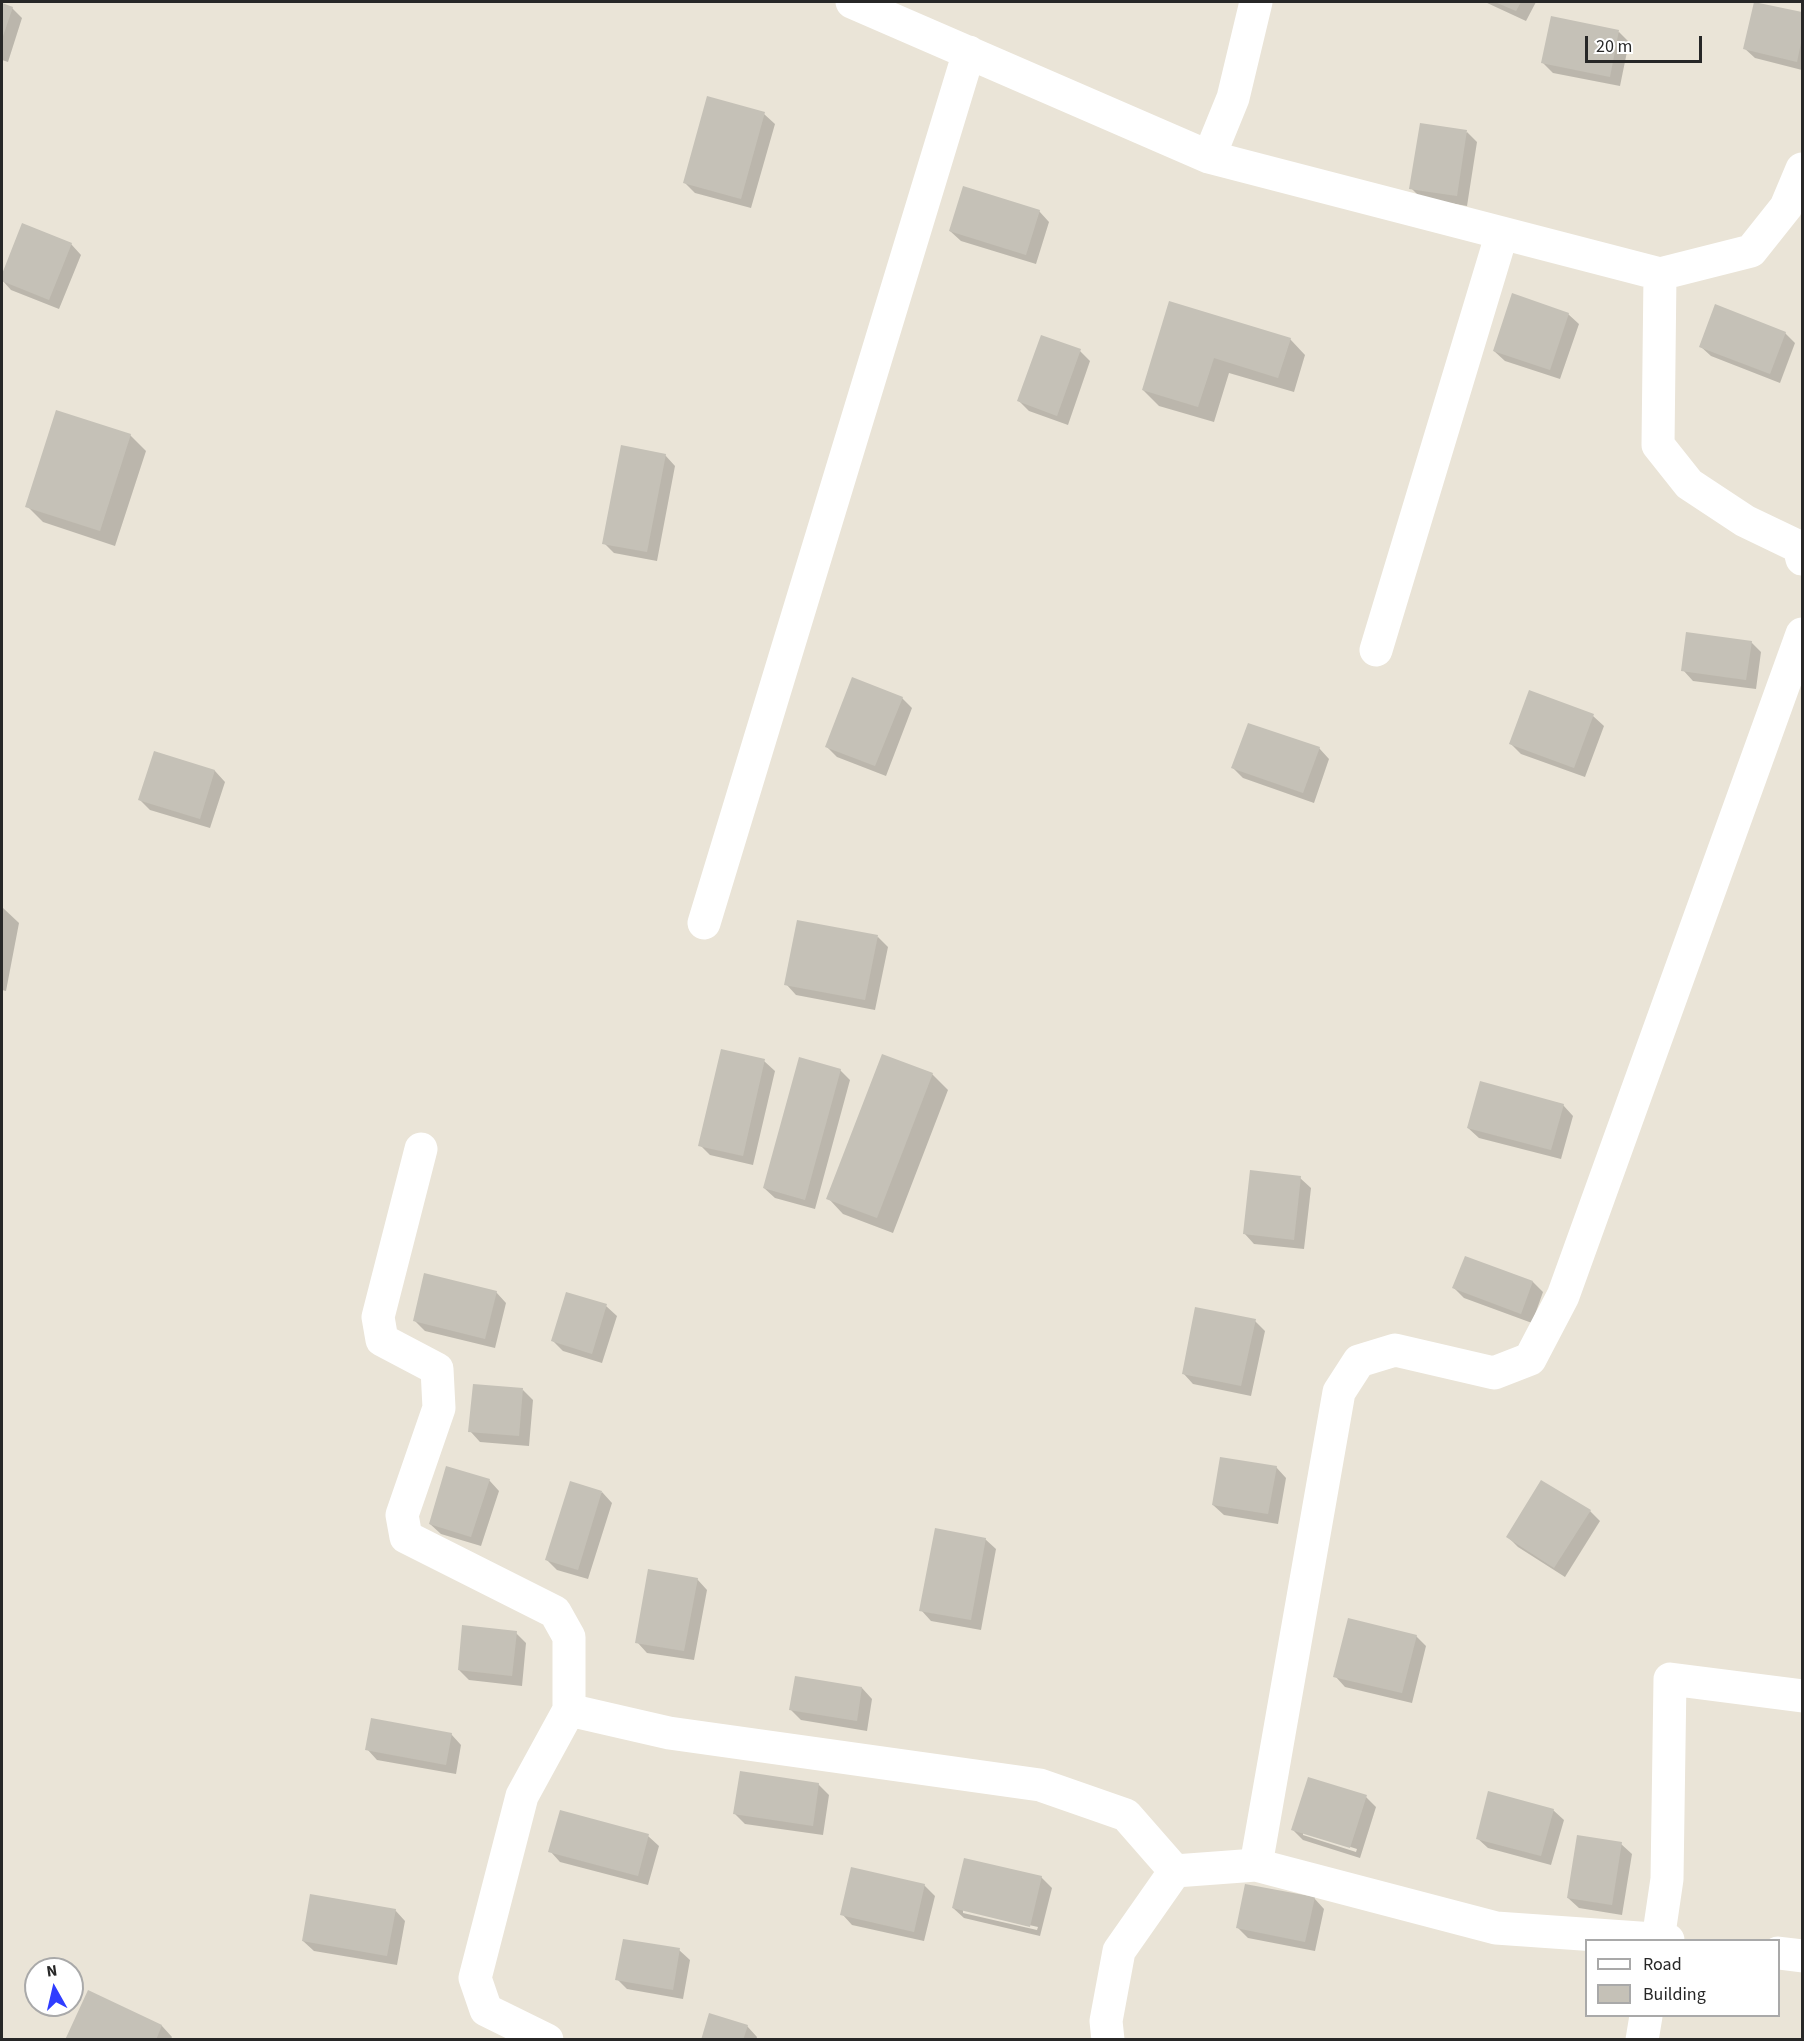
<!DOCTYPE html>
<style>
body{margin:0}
#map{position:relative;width:1804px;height:2041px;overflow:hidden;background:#eae4d7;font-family:"Source Sans 3",sans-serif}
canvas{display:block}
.frame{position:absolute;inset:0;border:3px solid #272727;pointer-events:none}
.legend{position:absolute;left:1585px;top:1939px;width:195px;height:78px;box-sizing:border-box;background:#fff;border:2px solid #a9a9a9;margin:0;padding:8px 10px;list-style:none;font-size:18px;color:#272727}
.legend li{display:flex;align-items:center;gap:12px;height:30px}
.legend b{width:30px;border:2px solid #a9a9a9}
.north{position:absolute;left:24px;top:1957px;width:60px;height:60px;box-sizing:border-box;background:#fff;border:2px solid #a9a9a9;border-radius:50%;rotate:352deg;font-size:16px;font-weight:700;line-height:24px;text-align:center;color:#272727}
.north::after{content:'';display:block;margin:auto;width:21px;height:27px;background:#2f3dff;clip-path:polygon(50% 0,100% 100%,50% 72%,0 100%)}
.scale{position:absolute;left:1585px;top:36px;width:117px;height:27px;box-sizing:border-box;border:3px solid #272727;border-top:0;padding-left:8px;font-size:18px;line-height:21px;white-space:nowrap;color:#272727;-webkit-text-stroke:4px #fff;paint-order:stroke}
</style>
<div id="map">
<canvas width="1804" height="2041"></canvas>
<div class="frame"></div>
<ul class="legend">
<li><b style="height:8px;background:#fff"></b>Road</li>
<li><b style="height:16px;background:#c5c1b7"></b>Building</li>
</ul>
<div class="north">N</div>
<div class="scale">20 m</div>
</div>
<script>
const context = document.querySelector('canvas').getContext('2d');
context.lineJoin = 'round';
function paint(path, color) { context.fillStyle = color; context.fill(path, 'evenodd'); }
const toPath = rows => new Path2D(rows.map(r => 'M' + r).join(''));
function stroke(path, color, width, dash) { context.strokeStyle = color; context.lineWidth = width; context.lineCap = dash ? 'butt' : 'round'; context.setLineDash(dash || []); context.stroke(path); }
const shadow = toPath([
 [1485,2,1536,2,1526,21],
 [1755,3,1802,14,1802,70,1755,58,1744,48],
 [2,5,12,8,22,18,8,62,2,60],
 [1619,32,1629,42,1620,86,1553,73,1543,63],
 [764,114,775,124,751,208,695,193,685,183],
 [1467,132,1477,142,1467,206,1421,198,1411,188],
 [1039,211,1049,222,1036,264,961,241,950,231],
 [23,225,71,244,81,255,59,309,11,290,2,280],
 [1170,303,1290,339,1305,355,1294,392,1229,373,1214,422,1159,406,1143,390],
 [1568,314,1579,324,1560,379,1505,361,1494,351],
 [1785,333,1795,343,1780,383,1711,356,1700,346],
 [1080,351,1090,361,1068,425,1029,411,1019,401],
 [130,435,146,451,115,546,43,522,27,506],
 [665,455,675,466,657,561,614,553,604,543],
 [1751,642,1761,652,1756,689,1693,681,1683,670],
 [902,698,912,708,886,776,837,757,826,746],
 [1593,716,1604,726,1585,777,1521,754,1511,744],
 [1319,748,1329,759,1314,803,1243,778,1233,768],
 [155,753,215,771,225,782,210,828,150,810,140,800],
 [2,907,19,923,6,991,2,990],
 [878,937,888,947,875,1010,796,995,786,984],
 [764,1061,775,1071,753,1165,710,1155,700,1145],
 [840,1070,850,1080,815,1209,775,1198,764,1188],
 [932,1074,948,1090,893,1233,843,1214,828,1198],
 [1563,1105,1573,1116,1561,1159,1479,1138,1468,1128],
 [1300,1178,1311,1188,1304,1249,1254,1244,1244,1233],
 [1466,1258,1533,1282,1543,1292,1532,1323,1464,1298,1454,1288],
 [496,1292,506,1303,495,1348,425,1331,415,1321],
 [606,1306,617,1316,602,1363,563,1351,553,1341],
 [1255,1321,1265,1331,1251,1396,1193,1384,1183,1373],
 [523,1390,533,1400,529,1446,480,1442,470,1431],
 [1276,1467,1286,1478,1278,1524,1224,1515,1213,1505],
 [489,1480,499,1491,481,1546,441,1534,430,1524],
 [602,1492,612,1503,588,1579,557,1570,547,1560],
 [1590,1511,1600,1521,1565,1577,1518,1547,1508,1537],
 [985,1539,996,1549,981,1630,931,1621,921,1610],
 [697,1579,707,1590,694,1660,647,1653,637,1642],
 [516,1633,526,1643,522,1686,469,1680,459,1670],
 [1416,1636,1426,1646,1412,1703,1345,1687,1335,1676],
 [862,1688,872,1699,867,1731,801,1720,791,1710],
 [451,1734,461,1745,456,1774,377,1760,367,1749],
 [818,1784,829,1795,823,1835,745,1824,735,1814],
 [1366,1797,1376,1807,1360,1858,1303,1840,1293,1830],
 [1303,1832,1357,1849,1356,1852,1303,1835],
 [1553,1810,1564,1820,1551,1865,1488,1848,1477,1838],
 [648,1836,659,1846,648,1885,560,1862,550,1851],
 [1621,1844,1632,1854,1622,1915,1579,1908,1568,1898],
 [1041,1877,1052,1888,1040,1936,964,1918,953,1908],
 [963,1910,1038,1927,1037,1930,963,1913],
 [924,1885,935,1896,924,1941,852,1925,842,1914],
 [1314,1898,1324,1909,1315,1951,1248,1938,1238,1928],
 [395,1910,405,1921,397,1965,314,1951,303,1941],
 [679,1950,690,1960,683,1999,627,1989,617,1979],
 [89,1992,162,2026,172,2037,170,2040,67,2040],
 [747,2026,757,2037,756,2040,703,2040]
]);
const building = toPath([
 [1495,2,1521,2,1516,11],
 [1754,2,1802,12,1802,38,1797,62,1743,49],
 [2,3,13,7,2,39],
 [1551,16,1619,30,1610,77,1541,63],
 [707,96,765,112,741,199,683,183],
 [1420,123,1467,130,1457,196,1409,189],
 [963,186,1040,210,1026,255,949,231],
 [22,223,72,243,49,300,2,281,2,274],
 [1512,293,1569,313,1550,370,1493,351],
 [1169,301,1291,338,1278,378,1214,358,1198,407,1142,390],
 [1715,304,1786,332,1770,374,1699,347],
 [1041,335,1081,349,1057,416,1017,401],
 [56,410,131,434,100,531,25,507],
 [621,445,666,454,647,552,602,544],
 [1686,632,1752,641,1746,680,1681,671],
 [852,677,903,697,875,766,825,747],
 [1529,690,1594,714,1574,768,1509,744],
 [1248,723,1320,747,1303,793,1231,768],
 [154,751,215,770,200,819,138,800],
 [797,920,878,935,865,1000,784,985],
 [721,1049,765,1059,743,1156,698,1146],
 [882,1054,933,1073,877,1218,826,1199],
 [799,1057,841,1069,805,1200,763,1188],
 [1480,1081,1564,1104,1551,1150,1467,1128],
 [1250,1170,1301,1176,1294,1240,1243,1234],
 [1465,1256,1533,1281,1521,1314,1452,1288],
 [424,1273,497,1291,485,1339,413,1321],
 [566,1292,607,1304,592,1354,551,1341],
 [1195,1307,1256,1319,1241,1386,1182,1374],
 [473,1384,523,1388,519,1436,468,1432],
 [1220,1457,1277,1466,1268,1514,1212,1505],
 [446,1466,490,1479,471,1537,429,1524],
 [1541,1480,1591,1510,1554,1568,1506,1537],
 [570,1481,602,1491,578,1570,545,1560],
 [935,1528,986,1538,971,1620,919,1611],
 [648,1569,698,1578,684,1651,635,1643],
 [1348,1618,1417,1635,1402,1693,1333,1677],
 [462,1625,517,1631,512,1676,458,1670],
 [795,1676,862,1687,857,1721,789,1710],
 [371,1718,452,1733,446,1765,365,1750],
 [740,1771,819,1783,813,1826,733,1814],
 [1308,1777,1367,1795,1350,1848,1291,1830],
 [1488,1791,1554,1809,1541,1856,1476,1839],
 [560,1810,649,1834,638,1876,548,1852],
 [1577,1835,1622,1842,1612,1905,1567,1898],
 [964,1858,1042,1876,1030,1927,952,1908],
 [851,1867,925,1884,914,1932,840,1915],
 [1245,1884,1315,1897,1305,1942,1236,1928],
 [310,1894,396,1909,387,1956,302,1941],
 [623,1939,680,1948,673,1990,615,1980],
 [88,1990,162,2025,156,2040,65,2040],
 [709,2013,748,2025,743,2040,701,2040]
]);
const minor = toPath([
 [852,2,1209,157,1660,274,1658,445,1689,484,1745,521,1799,547,1802,559],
 [1209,157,1233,98,1256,2],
 [1660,274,1751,251,1786,207,1802,169],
 [1376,650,1502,233],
 [704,923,969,52],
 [421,1149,378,1317,382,1340,437,1369,439,1408,402,1515,406,1537,555,1612,569,1637,569,1710,669,1733,1040,1785,1126,1815,1175,1871],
 [1256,1865,1339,1392,1359,1361,1395,1350,1494,1373,1530,1359,1563,1296,1802,634],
 [1658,1940,1667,1879,1670,1679,1802,1696],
 [1778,1953,1802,1956],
 [547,2040,486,2010,475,1978,522,1796,569,1710],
 [1108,2040,1106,2021,1119,1951,1175,1871,1256,1865,1496,1928,1668,1940],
 [1642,2040,1646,2016]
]);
paint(shadow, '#0003');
paint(building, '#c5c1b7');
stroke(minor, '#fff', 33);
</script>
